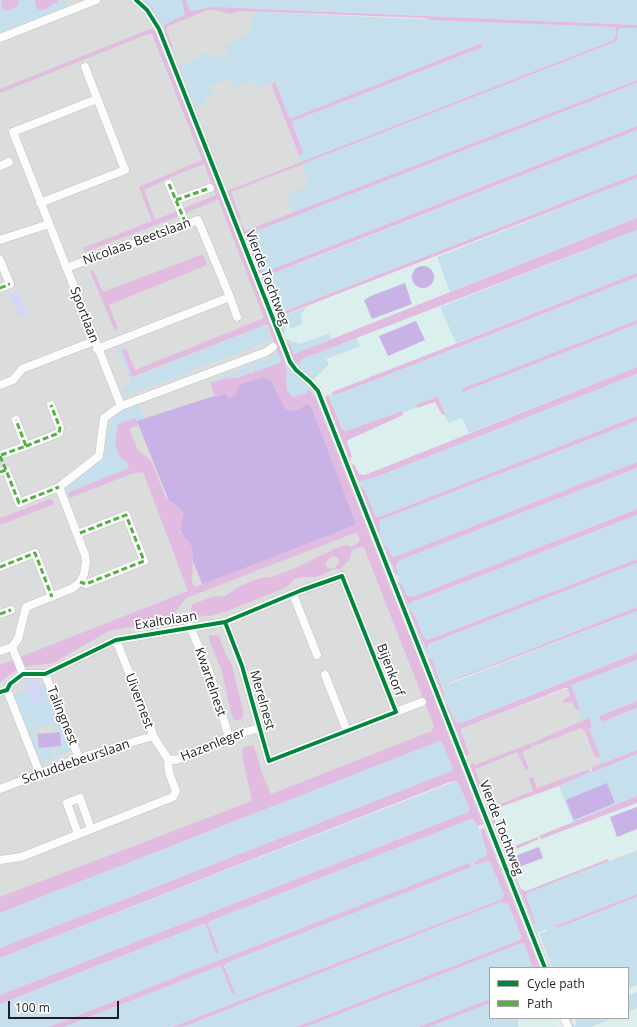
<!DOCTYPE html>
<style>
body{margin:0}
#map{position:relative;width:637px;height:1027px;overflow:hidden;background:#e8edeb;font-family:"Open Sans",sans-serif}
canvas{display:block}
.legend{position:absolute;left:489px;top:967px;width:140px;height:52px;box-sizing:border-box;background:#fff;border:1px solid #a5a5a5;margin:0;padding:5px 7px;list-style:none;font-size:12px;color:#1f1f1f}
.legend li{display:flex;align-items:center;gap:8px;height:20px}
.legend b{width:20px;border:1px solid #a5a5a5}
.scale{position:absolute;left:8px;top:1001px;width:111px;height:18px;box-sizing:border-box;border:2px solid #1f1f1f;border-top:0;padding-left:5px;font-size:12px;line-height:14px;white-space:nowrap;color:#1f1f1f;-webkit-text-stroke:3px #fff;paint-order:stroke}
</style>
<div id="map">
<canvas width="637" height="1027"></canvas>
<ul class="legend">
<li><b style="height:5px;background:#00873e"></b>Cycle path</li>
<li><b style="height:5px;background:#55b145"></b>Path</li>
</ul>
<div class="scale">100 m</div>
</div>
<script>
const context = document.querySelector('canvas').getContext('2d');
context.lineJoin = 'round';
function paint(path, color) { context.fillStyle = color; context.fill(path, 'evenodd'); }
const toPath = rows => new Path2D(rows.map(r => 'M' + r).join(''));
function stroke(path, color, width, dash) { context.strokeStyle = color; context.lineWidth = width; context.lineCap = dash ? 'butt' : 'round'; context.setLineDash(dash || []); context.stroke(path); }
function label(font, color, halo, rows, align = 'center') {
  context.font = font + ' "Open Sans",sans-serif'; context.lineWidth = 3.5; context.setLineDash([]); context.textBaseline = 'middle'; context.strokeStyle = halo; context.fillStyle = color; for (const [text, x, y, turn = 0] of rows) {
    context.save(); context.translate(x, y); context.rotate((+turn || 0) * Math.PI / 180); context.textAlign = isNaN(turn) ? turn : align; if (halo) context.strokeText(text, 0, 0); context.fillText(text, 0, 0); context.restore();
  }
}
const residential = toPath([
 [0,0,197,0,271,6,277,77,326,209,266,314,285,363,314,407,359,523,364,548,441,734,0,908],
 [571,685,600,765,537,788,534,791,488,809,483,794,480,786,478,786,457,731,460,730,459,729,568,688]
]);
const farmland = toPath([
 [437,257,450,292,440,307,456,343,332,392,332,394,329,395,328,394,326,395,299,365,287,344,283,331,281,317],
 [435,402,442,415,444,415,448,423,462,418,469,433,365,475,359,474,354,464,352,465,350,459,352,457,347,442,348,440,403,415,403,413],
 [559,786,573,822,538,837,507,849,505,848,492,810],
 [637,803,637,847,526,891,521,889,513,869,508,853,508,852],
 [637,1008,637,1027,591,1027,613,1018,628,1018,628,1012],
 [523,1018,552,1018,557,1027,516,1027,518,1020]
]);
const grass = toPath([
 [0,0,65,0,68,6,0,35],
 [142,0,182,0,185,14,184,16,164,26,171,47,173,47,175,50,173,51,169,48,146,4],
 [186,0,637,0,637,25,213,7,193,11,189,10],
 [256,12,614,27,616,29,616,35,614,40,302,162,299,155,302,154,303,152,292,124,293,121,481,48,483,46,482,44,292,118,289,118,275,81,256,88,253,80,234,88,229,79,210,86,214,94,206,97,205,105,195,108,194,104,191,104,179,67,210,51,213,59,228,53,225,45,251,34,249,28],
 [621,28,637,28,637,80,293,213,286,195,310,185,303,164,615,42,617,40,618,29],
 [637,83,637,126,265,272,261,270,250,243,255,262,265,277,637,130,637,174,280,313,277,312,268,288,266,288,283,331,284,330,280,318,281,317,306,307,301,314,302,322,300,325,291,329,289,325,286,326,285,333,282,333,246,242,248,240,246,235,244,236,239,227,241,226,244,234,246,235],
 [637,178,637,218,450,292,437,257],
 [637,230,637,273,456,343,440,307],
 [637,277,637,320,461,389,463,392,637,324,637,367,469,433,462,418,449,423,444,415,445,414,438,397,436,397,416,405,417,407,403,413,402,411,346,431,342,429,329,395,332,394,333,395,346,391],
 [265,325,272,340,126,396,122,389,132,383,117,347,121,346,136,377],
 [329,334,331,339,294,354,289,343,291,355,302,359,356,338,360,346,326,359,329,364,315,378,312,379,295,367,286,341,288,339,292,342,296,342,298,344],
 [278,346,281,346,313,389,410,629,408,630,315,397,311,391,297,397,292,397,289,395,286,386,287,381,285,363],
 [276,347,281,360,280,363,255,373,252,363,253,361,261,358,263,362,268,361,268,358,276,355,273,349],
 [245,363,248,365,251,374,237,378,228,378,210,383,209,382,244,369,243,364],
 [637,374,637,416,379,517,377,517,375,514,363,486,381,533,379,524,380,520,637,421,637,462,395,558,392,556,386,545,384,545,396,574,398,574,396,565,400,560,637,468,637,509,415,596,410,597,406,592,411,603,418,600,637,515,637,559,428,640,424,638,419,624,412,612,411,612,427,651,428,644,637,563,637,607,448,682,449,684,637,611,637,653,461,723,456,722,449,705,448,705,467,755,469,754,466,756,463,754,446,705,445,700,440,698,427,660,428,658,427,654,424,653,409,614,410,612,408,607,406,606,396,583,399,581,398,576,394,576,381,546,382,542,381,538,359,491,361,486,360,483,357,483,349,466,352,464,352,467,361,480,376,477],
 [430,658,432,659,446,696,445,698,429,660],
 [140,403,143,419,117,429,117,436,115,445,120,457,129,464,127,469,69,492,68,494,65,495,68,486,103,457,105,450,108,429,115,415,124,408],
 [637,660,637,701,599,716,602,722,637,708,637,750,600,765,598,758,599,756,589,729,589,719,583,721,578,709,580,709,571,685],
 [46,683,60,720,27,733,12,696],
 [434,698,543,968,540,968],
 [61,722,72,751,57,757,53,748,62,747,60,731,54,730,52,725],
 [35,732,38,749,51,748,55,758,39,764,27,735],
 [440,741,442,742,453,769,453,771,0,948,0,913],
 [637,754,637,796,573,822,559,786,590,772,590,771,592,770,593,771],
 [456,781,458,782,469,807,468,812,0,995,0,958],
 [471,819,474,820,478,826,487,853,486,856,474,862,475,865,488,861,490,862,504,895,502,899,172,1027,64,1027,219,966,222,968,232,994,234,993,224,965,226,963,470,867,469,864,48,1027,0,1027,0,1004,203,924,206,925,216,953,217,954,219,952,208,924,210,921],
 [637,850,637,894,558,925,556,924,557,927,637,897,637,985,628,989,628,968,552,968,539,934,547,931,547,929,537,933,551,968,547,968,534,933,535,930,534,927,532,926,513,878,515,877,534,925,536,924,526,896,527,893],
 [501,902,508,903,521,936,520,940,296,1027,183,1027],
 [521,943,524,943,533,968,490,968,490,999,418,1027,306,1027],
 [637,992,637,1008,628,1012,628,995],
 [490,1003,490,1018,518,1018,518,1027,429,1027],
 [568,1018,571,1018,574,1026,576,1025,575,1018,613,1018,591,1027,571,1027]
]);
const park = toPath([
 [18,291,28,314,20,318,10,294],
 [31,678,36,679,39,682,45,700,33,704,24,680]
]);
const pitch = toPath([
 '412 277a11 11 0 1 1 22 0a11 11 0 1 1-22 0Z',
 [405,283,412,304,372,319,364,300,371,296],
 [416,321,425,340,388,356,379,336],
 [270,371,286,409,293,411,300,409,304,405,308,404,311,406,356,523,355,525,203,586,137,421,214,396],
 [60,732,61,746,39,748,37,734],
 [607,783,615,803,574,820,566,800],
 [637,807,637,829,617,837,610,817],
 [539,847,543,858,519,867,515,856]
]);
const parking = toPath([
 [80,221,87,237,63,247,56,231],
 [128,559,129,564,98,577,97,572]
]);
const water = toPath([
 [2,0,18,0,19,3,17,6,7,11,2,8],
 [35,0,58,0,59,3,53,4,47,9,40,10,36,7],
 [182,0,186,0,189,10,193,11,213,7,637,25,637,28,621,28,618,29,617,40,615,42,231,192,241,219,239,220,227,191,614,40,616,35,616,29,614,27,431,20,424,18,240,11,230,14,210,9,168,26,166,30,173,47,171,48,164,30,164,25,184,15,185,14],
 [150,29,153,29,156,32,163,49,277,341,285,363,287,373,286,377,287,390,292,397,307,393,307,391,310,390,315,397,434,698,483,824,478,826,474,820,471,819,210,921,208,924,219,952,217,954,216,954,206,925,203,924,0,1004,0,995,468,812,469,810,469,807,458,782,456,781,450,782,0,958,0,948,452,771,453,769,442,742,440,741,0,913,0,897,252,801,242,754,243,748,251,745,254,746,263,776,271,794,432,731,434,726,364,548,360,547,352,550,349,560,341,568,342,571,341,571,340,569,334,569,334,568,336,567,339,562,339,559,337,557,332,556,327,560,325,565,326,567,329,569,332,568,333,569,323,575,314,577,301,577,295,579,285,588,225,612,209,616,193,615,191,612,191,608,193,604,201,601,212,597,225,596,240,586,250,582,261,578,272,577,293,569,341,546,348,545,351,547,357,544,360,540,358,533,352,534,186,598,174,614,164,621,109,631,53,663,24,667,15,671,0,682,0,665,188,591,143,472,131,474,70,498,68,494,69,492,127,469,129,464,120,457,115,445,118,424,135,418,138,423,138,425,129,429,138,450,151,461,166,498,175,504,184,512,180,532,188,541,192,547,193,553,192,583,195,587,355,525,356,523,311,406,307,404,304,405,300,409,293,411,286,409,280,400,272,382,264,377,241,384,235,395,229,399,226,394,215,397,210,383,228,378,237,378,280,363,281,360,267,324,132,377,122,349,126,349,135,370,264,318,218,199,182,215,85,252,83,248,152,221,139,187,202,160,152,34,148,34,0,93,0,89],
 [204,164,216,195,155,220,144,190,178,174],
 [480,44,482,44,483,46,481,48,293,121,292,124,303,152,302,154,299,155,271,84,275,82,289,118,292,118],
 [637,80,637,83,246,235,244,234,241,226,243,225,245,231],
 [637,126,637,130,266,276,264,280,261,278,248,243,250,243,261,270,265,272],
 [637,174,637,178,281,316,280,318,284,330,283,331,266,288,268,287,277,312,280,313],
 [637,218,637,230,302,359,299,365,293,359,288,347,287,344,289,343,294,354],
 [203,254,207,265,109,305,118,329,115,331,90,271,93,270,103,292],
 [637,273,637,277,346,391,333,395,332,394,332,392],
 [637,320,637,324,463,392,461,389],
 [637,367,637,374,376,477,359,481,355,477,352,467,352,465,354,464,359,474,365,475],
 [328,394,342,429,346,431,402,411,403,415,348,440,347,442,352,457,350,459,325,398],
 [436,397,438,397,445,414,442,415,435,402,417,408,416,405],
 [637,416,637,421,380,520,379,524,381,534,379,533,361,489,361,487,363,486,375,514,377,517,379,517],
 [637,462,637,468,400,560,396,565,398,574,396,574,384,545,386,545,392,556,395,557],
 [50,499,53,500,54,504,0,525,0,518],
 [637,509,637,515,418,600,413,601,410,604,407,603,399,583,401,583,407,595,411,597,415,596],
 [637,559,637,563,428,644,427,651,410,612,412,611,419,625,424,638,428,640],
 [637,607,637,611,448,683,448,682],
 [209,635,219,636,225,653,232,665,243,710,243,716,241,719,235,721,231,713,222,671,209,640],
 [637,653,637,660,571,685,580,709,576,710,572,702,564,703,563,701,569,696,570,694,568,688,565,688,460,729,469,754,466,756,447,705,448,705,456,722,461,723],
 [430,658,432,659,446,698,443,695,429,659],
 [637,701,637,708,602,722,599,716],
 [589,718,592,726,589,729,600,756,598,758,595,757,585,731,581,728,534,746,532,743],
 [531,743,533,747,522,752,529,769,526,770,517,752,475,769,481,786,478,786,470,765,473,763,475,765],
 [637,750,637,754,593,772,591,768],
 [589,769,590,772,559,786,492,810,497,827,494,825,488,809,533,791,529,778,533,777,537,788],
 [637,796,637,803,541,839,539,836],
 [484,828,540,968,533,968,524,943,521,943,306,1027,296,1027,520,940,521,936,508,903,501,902,183,1027,172,1027,502,899,504,895,490,862,488,861,475,865,474,862,486,856,487,853,480,830],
 [500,834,507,849,538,837,539,839,505,854,498,835],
 [608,859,609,861,527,893,526,896,536,924,534,925,515,877,516,877,521,889,526,891],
 [469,863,471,867,226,963,224,966,235,993,232,994,222,968,219,966,64,1027,48,1027],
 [637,894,637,897,557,928,556,927,556,924,558,925],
 [490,999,490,1003,429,1027,418,1027]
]);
const minor = toPath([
 [136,0,147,10,159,29,290,362,296,370,310,382,318,391,545,968],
 [0,38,96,0],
 [0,166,9,162],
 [169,184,186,224],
 [176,200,210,188],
 [40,203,125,170,85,67],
 [0,240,49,224],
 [0,260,10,284,0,288],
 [66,268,198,220,230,297,97,349],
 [230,297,237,317],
 [0,385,13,380,22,369,94,341],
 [121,406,266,352,273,347],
 [26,446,59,433,60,428,51,405],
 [1,455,26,446,16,420],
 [0,472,6,470,19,503,59,487,99,456,104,418,121,406,13,132,97,99],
 [80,533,126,515,144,561,86,584,80,582],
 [0,567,35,553,52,597],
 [293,594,317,655],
 [0,614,11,610],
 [190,627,208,668,229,737],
 [12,647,23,674],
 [0,651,12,647,18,639,26,607,73,588,80,582,84,574,86,562,85,555,59,487],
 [45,674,79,758],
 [325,675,347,731],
 [7,690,40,774],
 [0,692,7,690,10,684,23,674,45,674,116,640,225,622,302,590,342,576,396,712,269,761,242,666,225,622],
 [396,712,422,702],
 [168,759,176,760,229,737,259,728],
 [0,789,79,758,153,736],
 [78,834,67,803,80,798,91,829],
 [0,860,21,857,173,797,176,791,169,773,168,759,153,736,151,728,116,640],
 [564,1018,568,1027]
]);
const quiet = toPath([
 [169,184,186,224],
 [176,200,210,188],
 [0,288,10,284],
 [26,446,59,433,60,428,51,405],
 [1,455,26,446,16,420],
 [0,456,6,470],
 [0,472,6,470,19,503,59,487],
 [80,533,126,515,144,561,86,584,80,582],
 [0,567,35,553,52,597],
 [0,614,11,610]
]);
const cycleway = toPath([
 [136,0,147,10,159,29,290,362,296,370,310,382,318,391,545,968],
 [0,692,7,690,10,684,23,674,45,674,116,640,225,622,302,590,342,576,396,712,269,761,242,666,225,622]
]);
const streetNames = [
 ["Nicolaas Beetslaan",137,242,-20],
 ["Vierde Tochtweg",267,278,69],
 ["Sportlaan",84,315,69],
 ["Exaltolaan",166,621,-9],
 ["Bijenkorf",390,670,69],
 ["Kwartelnest",210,682,71],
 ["Merelnest",262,700,74],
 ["Uivernest",139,701,69],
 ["Talingnest",62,716,68],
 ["Hazenleger",213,745,-22],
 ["Schuddebeurslaan",76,762,-19],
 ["Vierde Tochtweg",501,828,69]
];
paint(residential, '#dadddb');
paint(farmland, '#dbefec');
paint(grass, '#c6dfec');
paint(park, '#d3d7f4');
paint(pitch, '#c8b2e6');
paint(parking, '#dbdedd');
paint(water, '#e2bbe0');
stroke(minor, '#c0c3c2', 9);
stroke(minor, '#fcfcfc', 8);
stroke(quiet, '#55b145', 3, [6, 3]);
stroke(cycleway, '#00873e', 4);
label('13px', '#1f1f1f', '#fff', streetNames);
</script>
